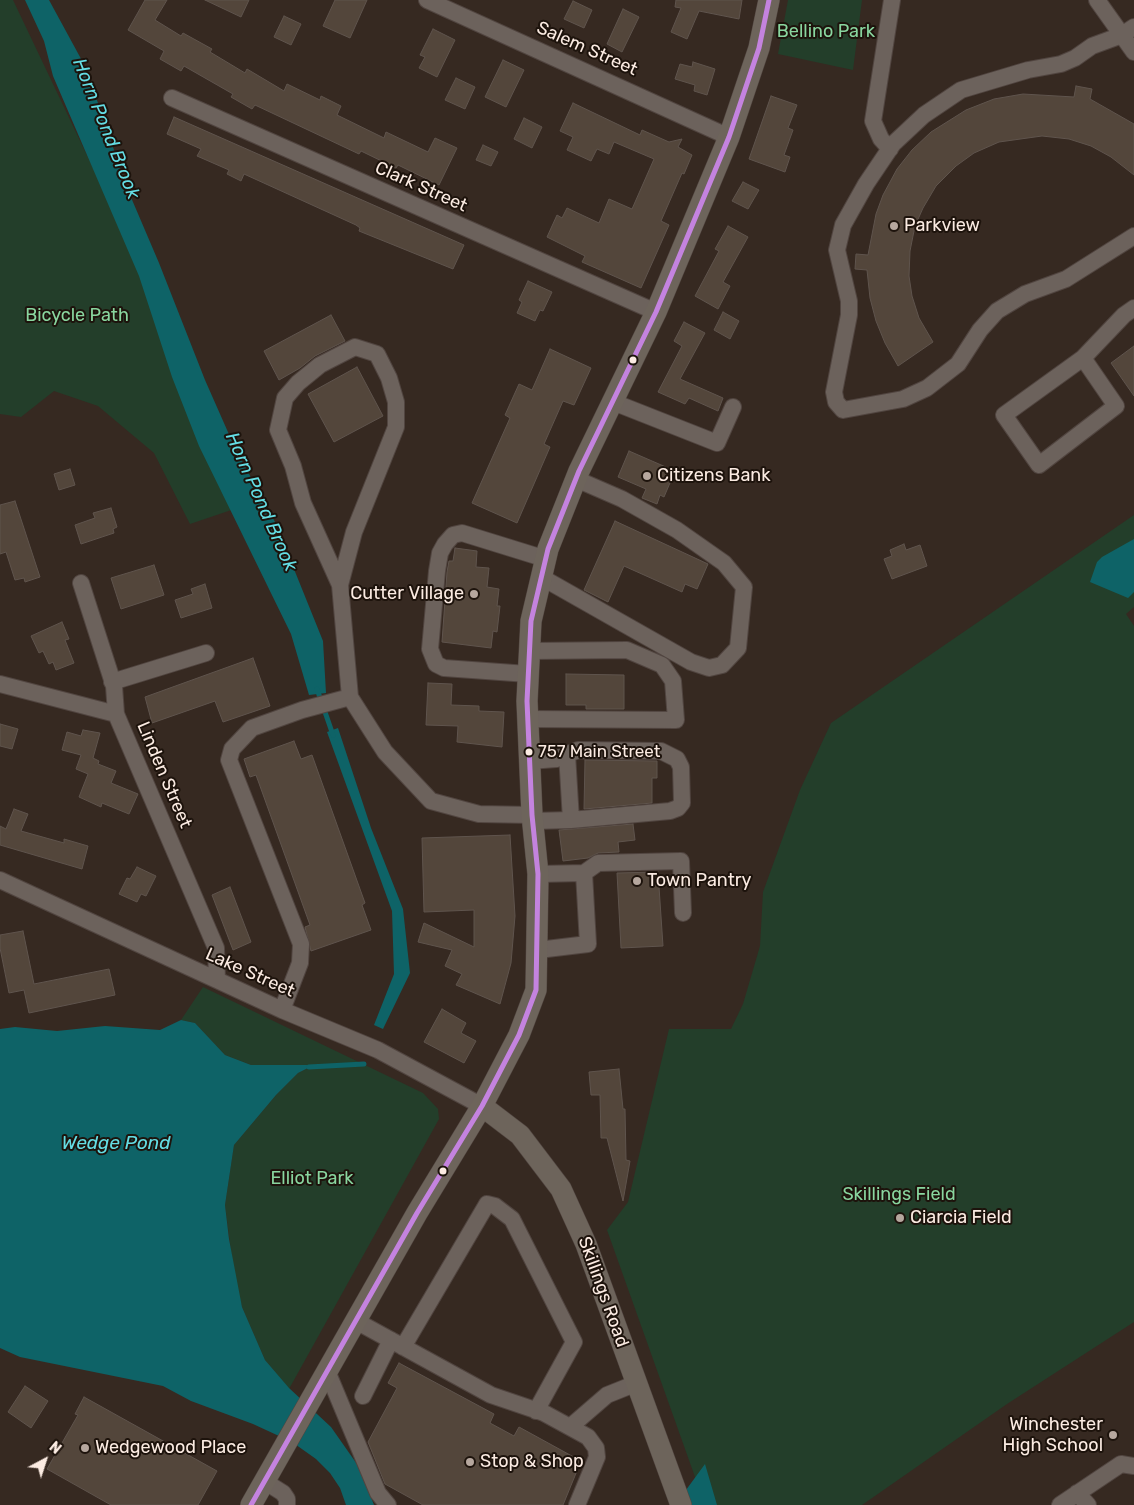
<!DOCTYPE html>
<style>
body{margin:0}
#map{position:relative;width:1134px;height:1505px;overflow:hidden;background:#362921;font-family:Rubik,sans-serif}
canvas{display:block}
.north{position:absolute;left:20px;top:1435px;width:50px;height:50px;-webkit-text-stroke:4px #1d130c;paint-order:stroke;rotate:40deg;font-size:14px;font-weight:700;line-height:20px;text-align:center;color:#fbebe2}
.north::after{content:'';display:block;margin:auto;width:18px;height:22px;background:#fbebe2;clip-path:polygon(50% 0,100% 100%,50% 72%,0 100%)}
</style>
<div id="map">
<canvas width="1134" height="1505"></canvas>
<div class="north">N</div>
</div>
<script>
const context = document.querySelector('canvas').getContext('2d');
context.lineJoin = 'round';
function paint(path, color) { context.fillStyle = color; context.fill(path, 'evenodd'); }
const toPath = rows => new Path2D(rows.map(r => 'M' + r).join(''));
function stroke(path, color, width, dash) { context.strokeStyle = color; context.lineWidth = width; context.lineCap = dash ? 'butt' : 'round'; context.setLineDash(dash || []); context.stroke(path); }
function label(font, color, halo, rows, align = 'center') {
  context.font = font + ' Rubik,sans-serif'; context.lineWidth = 4; context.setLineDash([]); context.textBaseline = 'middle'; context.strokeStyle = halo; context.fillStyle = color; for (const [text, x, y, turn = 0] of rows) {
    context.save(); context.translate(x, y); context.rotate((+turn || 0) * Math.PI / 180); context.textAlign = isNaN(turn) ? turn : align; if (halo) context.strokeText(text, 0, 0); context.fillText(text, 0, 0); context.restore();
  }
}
const green = toPath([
 [0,0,13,0,163,315,258,501,190,524,154,453,98,406,54,391,21,417,0,414],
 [788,0,862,0,853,70,778,54],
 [1134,515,1134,607,1126,614,1134,626,1134,1322,1007,1404,862,1505,705,1505,607,1230,628,1202,669,1029,731,1029,743,1004,760,946,763,892,800,790,831,723],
 [203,987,423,1093,438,1109,439,1119,289,1389,265,1360,242,1307,235,1282,225,1205,234,1145,276,1095,298,1073,313,1066,251,1065,225,1055,195,1023,181,1020]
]);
const water = toPath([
 [25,0,49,0,86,68,127,188,159,263,205,380,235,448,275,522,323,641,326,693,309,695,291,634,199,446,172,377,139,276,53,76,44,41],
 [1134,539,1134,592,1128,598,1090,582,1097,562,1102,557],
 [338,728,371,828,403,909,410,973,383,1029,374,1025,394,974,392,911,327,732],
 [181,1020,195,1023,225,1055,251,1065,314,1065,298,1073,276,1095,234,1145,225,1205,229,1239,242,1307,265,1360,289,1388,331,1427,359,1467,374,1505,346,1505,340,1488,330,1473,316,1459,292,1442,253,1424,191,1401,163,1386,20,1357,0,1348,0,1029,15,1027,57,1031,105,1026,160,1030],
 [705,1464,717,1505,675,1505]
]);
const stream = toPath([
 [317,689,333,735],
 [309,1067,364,1064]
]);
const building = toPath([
 [145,0,167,0,155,20,181,36,183,33,212,49,210,52,245,73,247,69,284,91,287,84,320,100,321,96,341,106,337,115,384,138,386,132,428,152,435,138,457,148,439,185,398,165,396,168,361,151,359,154,255,105,252,109,231,97,233,94,184,66,181,71,160,59,164,51,128,30,145,0],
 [205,0,249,0,241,17,205,0],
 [335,0,367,0,350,38,323,26,335,0],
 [676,0,742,0,739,19,699,11,687,39,671,32,681,8,675,7,676,0],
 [573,1,592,10,584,28,564,19,573,1],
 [623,9,639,17,622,52,607,44,623,9],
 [284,16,301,24,291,45,274,37,284,16],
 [433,29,455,40,437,77,419,68,425,57,420,55,433,29],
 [503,60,524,70,506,107,485,97,503,60],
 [693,62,715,69,707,95,694,91,695,85,675,79,680,64,692,67,693,62],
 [456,78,475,87,465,109,445,100,456,78],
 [1076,86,1092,89,1090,99,1134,124,1134,175,1111,157,1091,146,1069,139,1042,136,999,142,974,153,956,166,936,186,923,208,915,226,910,251,909,276,912,296,919,318,933,342,898,366,885,343,876,321,870,298,867,270,855,269,856,254,868,255,876,214,883,195,897,169,912,150,931,132,966,110,994,99,1023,94,1074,97,1076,86],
 [771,96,797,105,788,128,793,130,784,155,790,157,785,172,749,159,771,96],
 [573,103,640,135,642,130,669,142,682,139,678,147,692,155,684,174,682,173,661,221,669,225,641,288,582,262,585,256,547,237,557,215,562,218,567,208,599,223,609,199,632,209,654,159,614,142,609,154,597,149,591,161,567,150,573,137,560,131,573,103],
 [174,117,464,245,453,269,359,231,360,228,356,225,244,174,241,181,227,174,229,170,197,156,201,149,167,134,174,117],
 [524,118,542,127,532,148,514,139,524,118],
 [483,145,498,152,491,166,476,160,483,145],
 [743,182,759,190,748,209,732,201,743,182],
 [728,226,748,237,723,282,730,286,718,309,695,296,719,251,715,249,728,226],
 [528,281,552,292,543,311,540,310,535,321,517,313,522,302,519,300,528,281],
 [723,312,739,321,730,339,714,330,723,312],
 [331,315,345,341,315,356,300,368,279,380,264,351,331,315],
 [684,322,705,333,680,379,723,398,718,411,689,398,685,404,658,392,682,346,674,341,684,322],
 [1134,346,1134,396,1111,363,1134,346],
 [550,349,591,368,574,405,563,401,544,444,550,447,517,523,472,503,510,418,505,415,519,384,532,390,550,349],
 [357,367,383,416,334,442,308,394,357,367],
 [629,451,675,471,664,497,660,495,657,504,642,498,646,489,618,477,629,451],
 [70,469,75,485,59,490,54,474,70,469],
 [15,501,40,577,25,582,24,578,15,580,6,552,0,554,0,505,15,501],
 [111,508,117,527,113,529,114,533,81,544,75,525,95,518,93,513,111,508],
 [615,521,708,564,697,589,685,584,682,592,624,566,608,602,584,590,615,521],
 [904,544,906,550,920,545,927,566,892,579,884,559,892,556,890,550,904,544],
 [455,548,477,551,476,567,489,568,487,587,499,589,497,606,500,606,497,632,493,631,491,648,442,642,447,572,449,561,453,561,455,548],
 [154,565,164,595,121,609,111,578,154,565],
 [205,584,212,608,181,618,175,600,193,594,191,589,205,584],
 [62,622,69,639,65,640,74,663,56,670,53,662,49,664,43,651,39,653,31,636,62,622],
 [253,658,270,706,223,722,215,701,152,723,145,697,253,658],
 [566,674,624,675,624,709,586,709,586,705,566,705,566,674],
 [428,683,452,684,451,705,479,706,479,711,504,712,502,747,457,742,458,726,426,725,428,683],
 [0,724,18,729,12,749,0,746,0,724],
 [83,730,100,733,93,758,99,761,98,764,116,771,111,783,138,794,129,814,102,803,101,807,79,797,88,774,76,769,81,755,62,750,67,732,81,736,83,730],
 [294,741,301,759,312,755,365,903,362,905,371,930,311,951,305,927,310,925,256,775,250,777,244,759,294,741],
 [585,760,657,761,657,778,652,778,652,803,584,809,585,760],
 [14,809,28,814,21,831,64,843,64,839,88,846,82,869,0,845,0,826,6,829,14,809],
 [633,824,635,840,618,842,619,852,598,853,588,858,563,861,559,830,633,824],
 [510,835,515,916,511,963,500,1004,456,985,462,974,445,966,452,950,418,942,424,923,474,947,474,910,424,912,422,838,510,835],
 [137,867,156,876,146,896,141,894,137,902,119,894,127,878,130,879,137,867],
 [658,872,663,946,621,948,617,873,658,872],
 [230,887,251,942,233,950,212,895,230,887],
 [23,931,34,984,109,969,115,995,29,1013,24,990,9,993,0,948,0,935,23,931],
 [442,1009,466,1023,461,1033,476,1041,464,1063,424,1042,442,1009],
 [619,1069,623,1109,625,1109,626,1160,630,1161,623,1201,607,1138,601,1138,600,1095,591,1095,589,1072,619,1069],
 [399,1363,494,1414,490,1423,514,1436,519,1427,581,1461,563,1505,423,1505,385,1484,368,1442,397,1388,388,1383,399,1363],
 [25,1386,48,1401,31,1428,8,1412,25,1386],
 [84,1397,217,1471,198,1505,111,1505,47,1469,78,1415,75,1414,84,1397]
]);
const minor = toPath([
 [427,0,729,137],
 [1097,0,1134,52],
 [1134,27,1122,35,1092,46,1075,58,1061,64,1028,70,961,90,924,115,893,144,866,184,843,225,837,250,849,301,849,315,834,392,836,402,843,410,903,399,927,388,958,364,980,330,997,311,1025,294,1066,279,1134,236],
 [172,98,656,312],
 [890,149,881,139,873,121,892,0],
 [1083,358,1116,406,1039,465,1004,415,1083,358,1124,315,1134,308],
 [613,402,717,443,733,407],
 [541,577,691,662,709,668,722,665,738,648,744,587,724,563,677,530,622,499,576,479],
 [81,583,114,686,116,714,216,948,217,980],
 [340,585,303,503,293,466,278,430,285,398,298,383,320,365,355,347,377,354,389,378,396,402,396,427,354,532,340,585,350,697,385,752,431,801,479,814,532,815],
 [528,674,444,668,436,664,430,649,437,571,440,553,445,544,453,535,462,533,546,559],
 [112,682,206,653],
 [0,684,116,714],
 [528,719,676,720,673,681,662,665,627,650,529,651],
 [567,754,571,820],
 [529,761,556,759,578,750,661,751,677,759,681,767,682,803,678,808,670,811,571,820,533,821],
 [538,874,584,873],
 [0,880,282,1010,378,1050,482,1106],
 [538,950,588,944,584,873,598,863,681,861,683,913],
 [282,1010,300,963,301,944,229,760,232,749,252,728,302,710,350,697],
 [356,1321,491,1395,544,1413,588,1437,596,1448,597,1457,577,1505],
 [403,1347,487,1204,495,1206,512,1219,574,1342,536,1411],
 [327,1371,378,1493,388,1505],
 [363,1396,391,1340],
 [570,1427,607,1395,637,1383],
 [264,1481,283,1493,287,1499,287,1505],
 [1077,1493,1088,1505],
 [1060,1505,1121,1464,1134,1466]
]);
const major = toPath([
 [482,1106,520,1135,561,1189,586,1244,681,1505],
 [251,1505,417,1213,482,1106,519,1035,536,990,538,874,532,815,527,701,531,621,548,549,579,471,656,312,729,137,759,48,769,0]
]);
const bus1 = toPath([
 [251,1505,417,1213,482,1106,519,1035,536,990,538,874,532,815,527,701,531,621,548,549,579,471,656,312,729,137,759,48,769,0]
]);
const markers = [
 [894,226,5,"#b6a79e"],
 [633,360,4.5,"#fbebe2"],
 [647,476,5,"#b6a79e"],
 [474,594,5,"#b6a79e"],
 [529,752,4.5,"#fbebe2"],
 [637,881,5,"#b6a79e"],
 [443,1171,4.5,"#fbebe2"],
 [900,1218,5,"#b6a79e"],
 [1113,1435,5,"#b6a79e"],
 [85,1448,5,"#b6a79e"],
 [470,1462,5,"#b6a79e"]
];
const busNames = [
 ["757 Main Street",538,752]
];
const parkNames = [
 ["Bellino Park",826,32],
 ["Bicycle Path",77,316],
 ["Elliot Park",312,1179],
 ["Skillings Field",899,1195]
];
const streetNames = [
 ["Salem Street",587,49,24],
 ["Clark Street",421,187,24],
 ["Linden Street",164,775,67],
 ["Lake Street",250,973,24],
 ["Skillings Road",603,1292,70]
];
const poiNames = [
 ["Parkview",904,226],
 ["Citizens Bank",657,476],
 ["Cutter Village",464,594,"right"],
 ["Town Pantry",647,881],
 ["Ciarcia Field",910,1218],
 ["Winchester",1103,1425,"right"],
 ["High School",1103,1446,"right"],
 ["Wedgewood Place",95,1448],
 ["Stop & Shop",480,1462]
];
const waterNames = [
 ["Horn Pond Brook",106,129,68],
 ["Horn Pond Brook",261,502,66],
 ["Wedge Pond",116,1144]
];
paint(green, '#233e2a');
paint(water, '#0e6367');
stroke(stream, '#0e6367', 5);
paint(building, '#53463b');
stroke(building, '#5f544d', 1);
stroke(minor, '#514540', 18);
stroke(major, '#514540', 22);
stroke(minor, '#6c625c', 16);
stroke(major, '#6d645b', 21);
stroke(bus1, '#c483df', 5);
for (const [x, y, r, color] of markers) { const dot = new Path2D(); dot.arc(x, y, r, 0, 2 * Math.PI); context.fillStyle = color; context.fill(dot); stroke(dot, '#1d130c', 2); }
label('17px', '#fbebe2', '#1d130c', busNames, 'left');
label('18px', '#89d69f', '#1d130c', parkNames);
label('18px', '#fbebe2', '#1d130c', streetNames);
label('18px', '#fbebe2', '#1d130c', poiNames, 'left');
label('italic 19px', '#64dde4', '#1d130c', waterNames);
</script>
